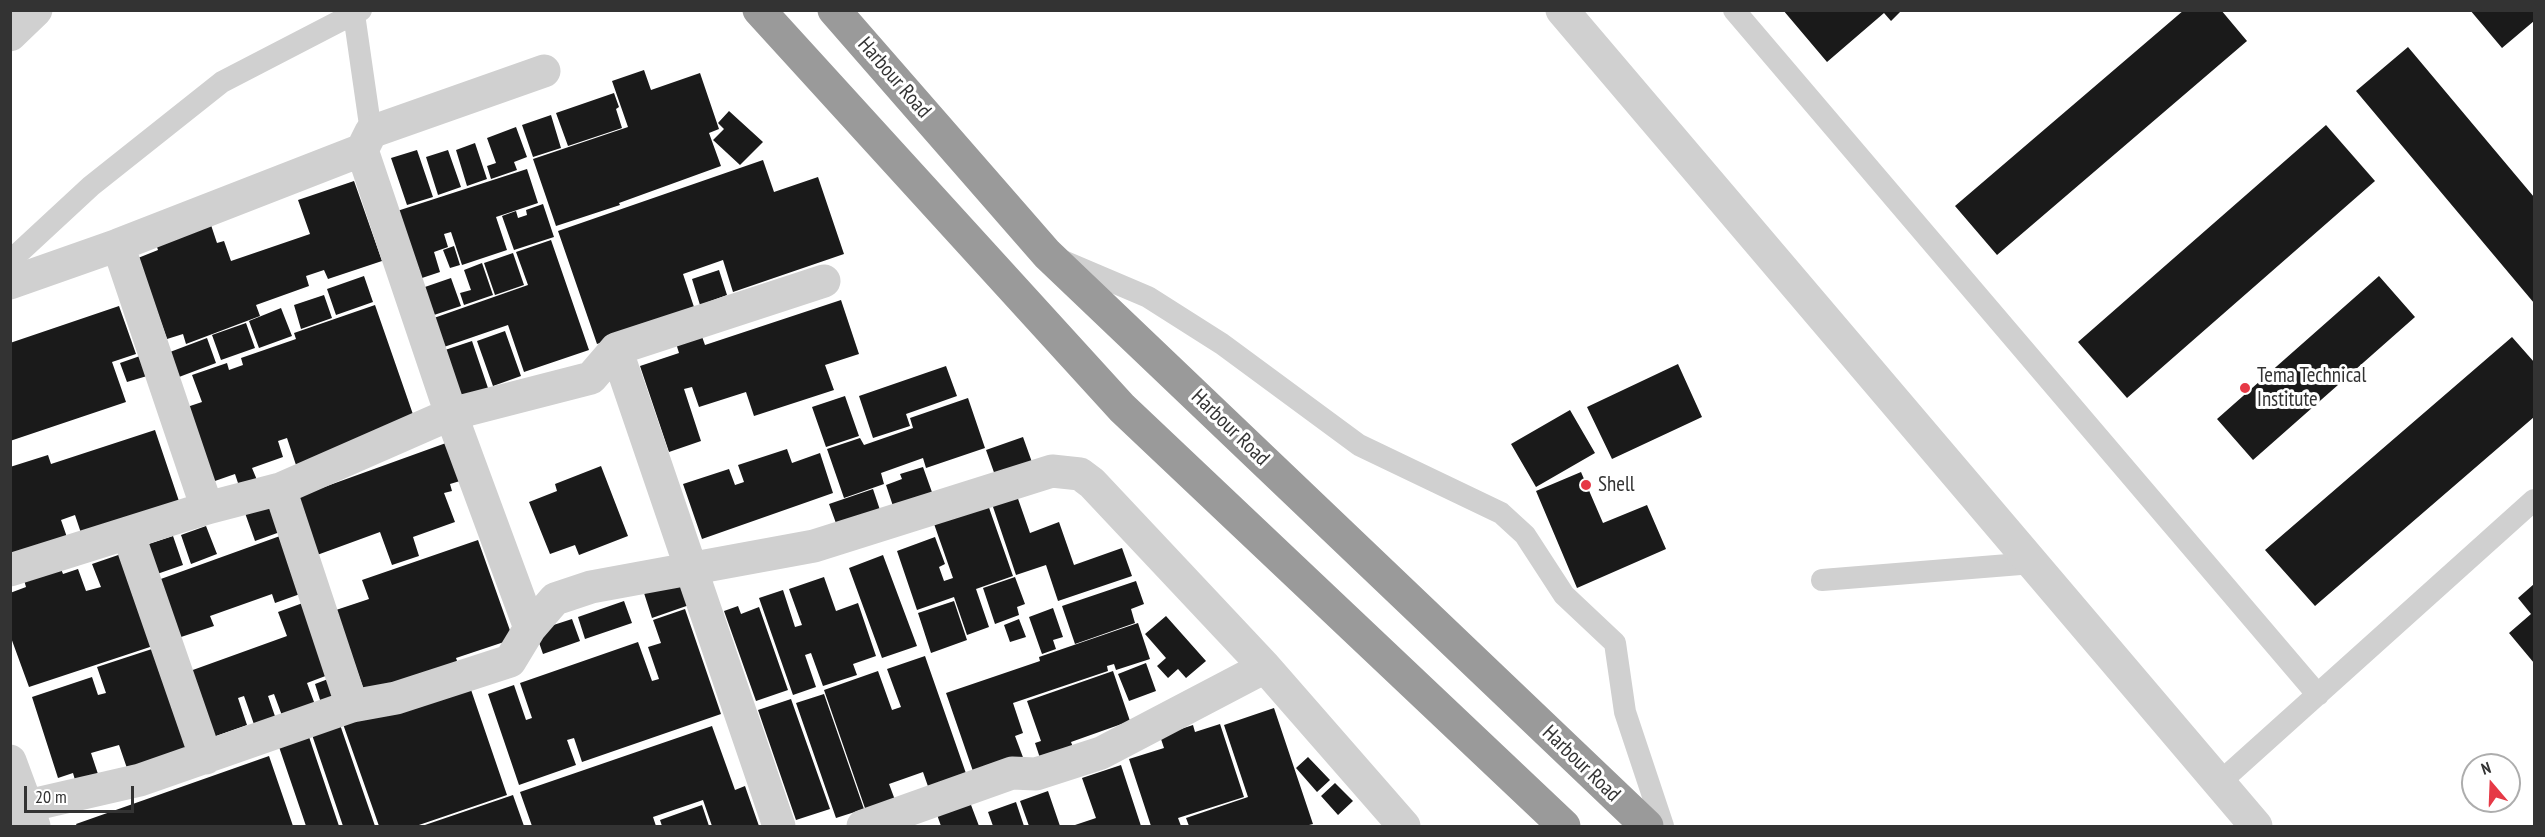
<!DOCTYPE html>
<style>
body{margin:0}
#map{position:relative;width:2545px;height:837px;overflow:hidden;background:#fff;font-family:"PT Sans Narrow",sans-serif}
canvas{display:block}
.frame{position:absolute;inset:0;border:12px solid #333;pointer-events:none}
.north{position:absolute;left:2461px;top:753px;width:60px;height:60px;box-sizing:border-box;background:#fff;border:2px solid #adadad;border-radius:50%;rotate:341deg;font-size:16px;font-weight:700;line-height:24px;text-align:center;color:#333}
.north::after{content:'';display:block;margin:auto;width:21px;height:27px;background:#e63946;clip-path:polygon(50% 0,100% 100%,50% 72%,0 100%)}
.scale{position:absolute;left:24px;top:786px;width:110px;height:27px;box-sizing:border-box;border:3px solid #333;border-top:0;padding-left:8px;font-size:18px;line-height:21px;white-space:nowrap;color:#333;-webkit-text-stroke:4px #fff;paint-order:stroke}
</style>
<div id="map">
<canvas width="2545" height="837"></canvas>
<div class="frame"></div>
<div class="north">N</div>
<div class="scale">20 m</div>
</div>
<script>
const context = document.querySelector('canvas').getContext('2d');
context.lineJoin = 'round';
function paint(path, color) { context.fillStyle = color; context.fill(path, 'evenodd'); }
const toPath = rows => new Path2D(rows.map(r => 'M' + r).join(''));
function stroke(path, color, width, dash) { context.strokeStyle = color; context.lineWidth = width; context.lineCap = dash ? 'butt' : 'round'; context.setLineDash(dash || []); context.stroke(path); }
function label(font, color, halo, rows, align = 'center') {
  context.font = font + ' "PT Sans Narrow",sans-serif'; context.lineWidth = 6; context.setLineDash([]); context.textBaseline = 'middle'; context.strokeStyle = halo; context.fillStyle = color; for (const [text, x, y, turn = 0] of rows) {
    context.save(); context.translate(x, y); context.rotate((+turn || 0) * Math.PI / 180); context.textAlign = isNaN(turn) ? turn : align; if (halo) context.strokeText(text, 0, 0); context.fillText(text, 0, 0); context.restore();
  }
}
const building = toPath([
 [1783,10,1902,10,1891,21,1884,13,1827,62],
 [2184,10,2221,10,2247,41,1997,255,1955,206],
 [2470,10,2534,10,2534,21,2502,48],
 [2408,47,2534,197,2534,303,2356,91],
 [644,70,651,90,700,73,719,129,709,133,721,166,619,203,620,205,556,226,533,159,628,127,612,81],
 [614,93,619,107,616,109,622,128,568,146,556,113],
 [729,111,763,142,740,165,713,140,724,129,718,123],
 [551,115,561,148,533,157,522,125],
 [2326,125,2375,181,2127,398,2078,342],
 [516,127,527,157,514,162,517,170,491,179,487,166,496,163,487,138],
 [475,143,487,179,467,186,456,150],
 [417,150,433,197,407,205,391,158],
 [448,150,461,187,438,195,426,157],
 [763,160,774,192,818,177,844,254,733,292,723,260,683,274,695,310,597,344,558,231],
 [527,169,538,203,496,217,507,250,462,265,451,232,444,234,448,247,434,252,440,272,416,280,394,212],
 [354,181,382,261,328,279,324,270,306,276,309,286,256,305,260,316,186,344,183,334,167,339,138,258,158,250,154,238,209,219,217,243,224,241,231,261,310,234,298,200],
 [543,204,554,237,514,250,502,216,516,211,518,218,527,215,526,210],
 [551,240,589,350,524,372,508,325,441,348,431,319,528,285,516,252],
 [454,246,460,265,450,268,443,250],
 [513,253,524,285,495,295,484,263],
 [482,263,493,295,464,305,460,293,471,290,464,270],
 [719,270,727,295,700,305,692,279],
 [364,276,373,302,336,315,327,289],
 [2379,276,2415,317,2253,460,2217,419],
 [451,278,461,306,431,316,422,288],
 [324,295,332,318,301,329,294,305],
 [841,300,859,354,825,365,834,390,754,416,746,392,699,407,692,387,684,389,701,441,669,452,640,366,679,353,675,340,700,331,705,345],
 [375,305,416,423,298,471,287,438,278,441,283,457,252,468,257,480,239,486,235,474,212,482,187,407,202,402,192,375,227,363,229,370,243,365,241,358,296,339,294,333],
 [119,306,136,354,112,362,126,402,10,441,10,343],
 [281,308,292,336,259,348,249,321],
 [246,323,255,348,221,360,212,335],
 [505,331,521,376,493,386,477,341],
 [2512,337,2534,362,2534,417,2315,606,2265,550],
 [207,338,216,363,179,377,170,352],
 [472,341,489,391,459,401,442,351],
 [140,356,147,376,127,382,120,363],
 [1678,364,1702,417,1612,459,1587,407],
 [946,366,957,396,906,414,910,426,873,438,859,396],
 [845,396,859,436,826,447,812,407],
 [968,398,985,448,926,468,923,458,881,473,884,484,844,498,827,449,860,438,864,445,913,428,910,418],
 [1570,410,1595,453,1536,487,1511,444],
 [155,430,181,507,83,539,75,515,61,520,69,543,10,562,10,467,48,455,51,464],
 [1023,437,1033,465,996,478,986,450],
 [446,443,460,481,450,484,452,491,444,493,455,522,413,537,419,556,392,565,380,532,317,555,291,499],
 [787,449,792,463,820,453,833,493,702,539,683,484,729,469,735,485,744,482,738,465],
 [601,466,628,536,579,555,575,545,550,554,529,502,557,491,555,484],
 [923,467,933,495,894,509,886,485,902,479,900,474],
 [1581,472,1603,523,1647,505,1666,549,1577,588,1536,491],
 [873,489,883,519,837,526,829,504],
 [1016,493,1030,533,1059,522,1074,565,1122,548,1132,576,1058,601,1046,565,1016,575,991,501],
 [987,502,1013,576,976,589,989,627,967,635,954,597,917,610,897,551,935,537,945,564,939,567,944,581,953,578,933,521],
 [270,504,280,532,255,541,245,513],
 [206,526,217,554,191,564,181,535],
 [173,536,183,565,157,574,146,545],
 [280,536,300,594,275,603,272,594,210,616,214,626,178,638,158,580],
 [478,540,513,639,456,658,461,672,367,699,336,610,369,599,362,580],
 [127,552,159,644,29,687,10,635,10,593,26,587,22,573,58,561,63,574,78,569,86,591,101,587,92,564],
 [883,555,917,646,882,658,849,568],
 [824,577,836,611,858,603,876,656,853,664,857,675,823,686,811,653,805,655,816,687,793,695,759,598,783,590,795,627,802,625,789,589],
 [1015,577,1025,604,1017,607,1019,615,995,624,983,588],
 [687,579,695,603,652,618,644,593],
 [1136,581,1144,604,1131,609,1135,623,1075,644,1062,606],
 [2534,584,2534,663,2509,633,2531,614,2518,598],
 [311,600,336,672,307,683,317,710,284,721,274,694,268,696,277,722,256,730,244,696,238,698,247,725,213,737,190,671,287,636,278,612],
 [624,601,632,623,585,639,578,617],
 [954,601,967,640,931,653,918,613],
 [738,606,741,614,759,607,788,690,756,701,724,611],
 [1053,608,1063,637,1053,640,1056,649,1042,654,1029,617],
 [685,609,721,714,582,762,574,738,567,740,576,765,519,785,488,694,514,685,526,720,532,718,520,683,638,642,652,681,659,679,648,647,661,643,653,620],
 [1166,616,1206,661,1186,678,1178,669,1168,678,1157,666,1166,658,1145,634],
 [572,619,580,641,543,654,535,631],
 [1019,619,1026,637,1010,642,1004,625],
 [1138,623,1150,659,1116,670,1114,664,1107,666,1108,671,1013,703,1023,733,1015,736,1024,760,975,777,946,693,1040,661,1039,657],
 [155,648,191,754,129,774,119,745,91,753,100,780,77,787,73,773,58,778,32,697,92,677,98,695,106,693,97,667],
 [925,656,969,782,931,795,923,772,889,784,895,800,866,811,824,690,878,671,892,710,901,707,887,669],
 [1146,663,1156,691,1129,701,1118,674],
 [1113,671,1130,721,1071,742,1076,755,1043,767,1035,743,1041,741,1027,701],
 [328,679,337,702,322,706,315,684],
 [468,681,507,795,416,826,379,826,343,724],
 [824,694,864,809,836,818,796,703],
 [791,699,830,809,796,820,758,710],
 [1274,708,1313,824,1305,826,1189,826,1186,818,1248,797,1224,725],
 [337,716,375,826,343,826,309,726],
 [1220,724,1244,797,1178,818,1181,826,1151,826,1129,759,1164,748,1160,736,1193,725,1195,732],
 [712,726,735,790,745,786,759,826,712,826,703,800,653,817,656,826,532,826,520,792],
 [308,734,339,826,306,826,278,744],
 [269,756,293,826,77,826,76,824],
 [1308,757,1330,780,1317,792,1296,768],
 [1121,765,1141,826,1072,826,1096,818,1082,778],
 [1335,783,1353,801,1338,815,1321,796],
 [1048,791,1060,826,1029,826,1020,801],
 [513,795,524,826,422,826],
 [968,797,979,826,941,826,935,809],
 [1016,802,1024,826,993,826,988,812],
 [702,805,709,826,662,826,660,820]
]);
const lane = toPath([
 [1734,10,2318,695],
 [354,14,371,132],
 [1061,260,1148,297,1222,344,1359,445,1501,513,1525,535,1564,595,1615,643,1625,712,1663,826],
 [10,261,91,186,222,82,361,10],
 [1822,580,2033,563],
 [2219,783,2534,500]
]);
const street = toPath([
 [1562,10,2256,826],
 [10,35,36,10],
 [362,150,451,414,530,628],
 [118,245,207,508],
 [10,283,118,245,362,150,371,132,544,71],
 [616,349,779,826],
 [280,489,352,706],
 [128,533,206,758],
 [10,570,207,508,280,489,451,414,591,378,616,349,824,281],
 [10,761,34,826],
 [18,826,27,806,140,780,352,706,396,698,510,661,530,628,555,599,591,587,814,546,1052,471,1080,474,1092,483,1265,667],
 [863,826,1012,773,1036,774,1101,753,1265,667,1404,826]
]);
const highway = toPath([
 [759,10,1122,408,1564,826],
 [834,10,1047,254,1647,826]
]);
const markers = [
 [2245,388,6,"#e63946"],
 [1586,485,6,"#e63946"]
];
const streetNames = [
 ["Harbour Road",894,78,49],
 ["Harbour Road",1230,428,44],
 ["Harbour Road",1581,764,44]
];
const poiNames = [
 ["Tema Technical",2257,376],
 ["Institute",2257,400],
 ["Shell",1598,485]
];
paint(building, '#1a1a1a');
stroke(lane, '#d0d0d0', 22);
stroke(street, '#d0d0d0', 33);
stroke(highway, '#9a9a9a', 33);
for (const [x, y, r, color] of markers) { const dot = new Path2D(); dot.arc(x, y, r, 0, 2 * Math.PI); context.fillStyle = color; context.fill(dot); stroke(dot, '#fff', 2); }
label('21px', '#333', '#fff', streetNames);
label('21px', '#333', '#fff', poiNames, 'left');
</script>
